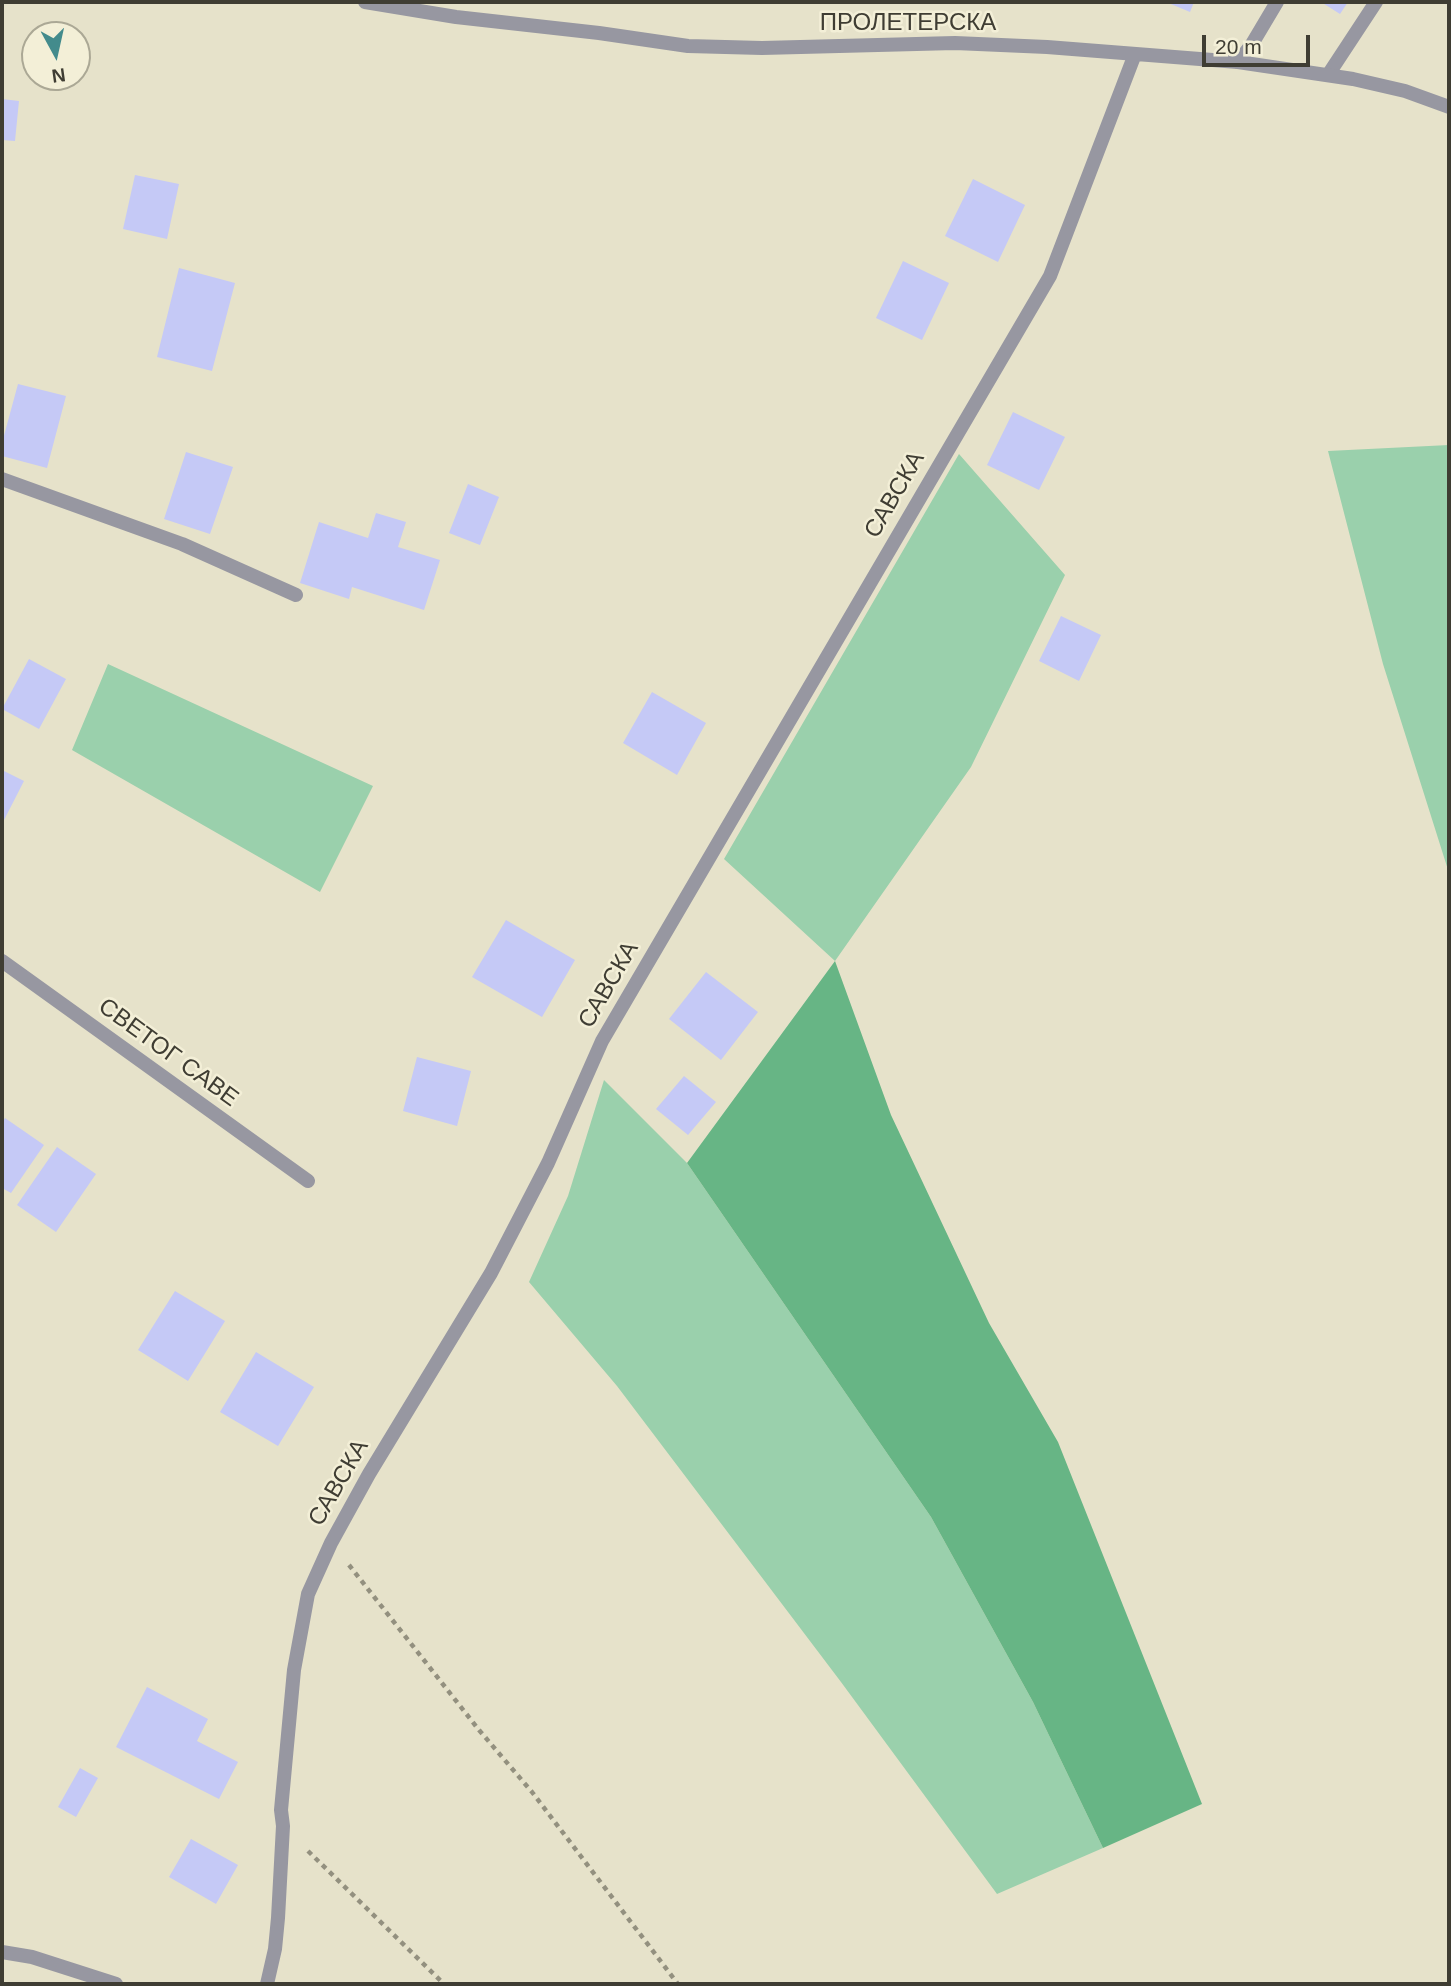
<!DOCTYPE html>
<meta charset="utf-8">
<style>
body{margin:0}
#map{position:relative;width:1451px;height:1986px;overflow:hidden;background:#e6e2ca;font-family:Arial,sans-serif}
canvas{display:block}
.frame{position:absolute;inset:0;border:4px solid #3f3d33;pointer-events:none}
.north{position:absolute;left:21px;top:21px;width:70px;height:70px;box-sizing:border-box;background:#f3efd7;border:2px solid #aba895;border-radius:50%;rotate:172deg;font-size:19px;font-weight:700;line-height:28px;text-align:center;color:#3f3d33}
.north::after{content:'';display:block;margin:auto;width:24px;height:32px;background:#438b8c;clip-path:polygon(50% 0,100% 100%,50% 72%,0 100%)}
.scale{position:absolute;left:1202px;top:35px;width:108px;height:32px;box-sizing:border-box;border:4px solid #3f3d33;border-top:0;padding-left:9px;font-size:21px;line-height:24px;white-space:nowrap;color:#3f3d33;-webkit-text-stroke:5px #f3efd7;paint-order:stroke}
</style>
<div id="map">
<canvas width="1451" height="1986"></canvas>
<div class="frame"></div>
<div class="north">N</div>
<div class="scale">20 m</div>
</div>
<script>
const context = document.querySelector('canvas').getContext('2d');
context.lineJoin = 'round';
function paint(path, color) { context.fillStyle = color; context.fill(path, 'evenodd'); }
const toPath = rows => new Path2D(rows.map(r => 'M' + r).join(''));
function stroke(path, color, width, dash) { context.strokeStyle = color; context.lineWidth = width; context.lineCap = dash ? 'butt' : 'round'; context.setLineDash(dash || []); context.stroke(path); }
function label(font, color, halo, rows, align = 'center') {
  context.font = font + ' Arial,sans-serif'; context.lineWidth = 5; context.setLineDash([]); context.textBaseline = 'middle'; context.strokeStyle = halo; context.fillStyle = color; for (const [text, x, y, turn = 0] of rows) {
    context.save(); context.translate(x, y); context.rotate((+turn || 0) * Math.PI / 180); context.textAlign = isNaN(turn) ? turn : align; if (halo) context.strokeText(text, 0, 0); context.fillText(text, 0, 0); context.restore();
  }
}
const green = toPath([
 [1449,445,1449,873,1383,664,1328,451],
 [959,454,1065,575,971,767,835,961,724,859],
 [108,664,373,786,320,892,72,750],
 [604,1080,687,1163,931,1517,1033,1702,1103,1848,997,1894,841,1682,617,1386,529,1282,568,1196]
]);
const forest = toPath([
 [835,961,891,1115,989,1323,1058,1442,1202,1804,1103,1848,1033,1702,931,1517,687,1163]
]);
const building = toPath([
 [1166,2,1194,2,1190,12],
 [1321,2,1348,2,1340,14],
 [2,99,19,101,15,141,2,140],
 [135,175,179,184,167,239,123,229],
 [973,179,1025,205,998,262,945,236],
 [903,261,949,283,922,340,876,318],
 [179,268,235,283,212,371,157,357],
 [18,384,66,396,47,468,2,456,2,443],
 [1013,412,1065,437,1039,490,987,465],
 [186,452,233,467,210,534,164,519],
 [468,484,499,497,480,545,449,533],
 [376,513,406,522,398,547,440,560,424,610,352,587,349,599,300,583,319,522,368,538],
 [1061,616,1101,635,1079,681,1039,661],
 [29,659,66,679,39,729,2,709],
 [652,692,706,723,677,775,623,743],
 [2,770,24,781,2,824],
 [506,920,575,960,542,1017,472,977],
 [706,972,758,1012,721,1060,669,1019],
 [417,1057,471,1071,457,1126,403,1111],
 [684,1076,716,1102,688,1135,656,1109],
 [5,1118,44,1145,11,1193,2,1188,2,1123],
 [57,1147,96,1174,56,1232,17,1205],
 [175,1291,225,1321,188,1381,138,1350],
 [256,1352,314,1387,278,1446,220,1412],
 [147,1687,208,1719,197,1741,238,1762,219,1799,116,1747],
 [80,1768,98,1778,76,1817,58,1807],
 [191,1839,238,1865,216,1904,169,1877]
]);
const path = toPath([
 [349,1565,479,1730,532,1792,678,1984],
 [308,1851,444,1984]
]);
const service = toPath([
 [1238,62,1252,44,1277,2],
 [1328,75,1376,2]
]);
const minor = toPath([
 [365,2,456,17,599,33,688,46,762,48,955,43,1047,47,1238,62,1353,79,1405,91,1449,107],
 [2,479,182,544,296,595],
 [2,961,308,1181],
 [2,1952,32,1957,116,1984],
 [267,1984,275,1949,278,1918,283,1826,281,1810,294,1670,308,1594,331,1543,369,1474,491,1273,548,1163,602,1041,1050,276,1135,54]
]);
const streetNames = [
 ["ПРОЛЕТЕРСКА",908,23],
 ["САВСКА",895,495,-60],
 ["САВСКА",609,985,-60],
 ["СВЕТОГ САВЕ",168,1053,36],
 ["САВСКА",339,1483,-60]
];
paint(green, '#9ad0ac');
paint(forest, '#67b585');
paint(building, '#c5c9f6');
stroke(path, '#93907f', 4.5, [5, 5]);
stroke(service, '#9797a1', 14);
stroke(minor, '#9797a1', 14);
label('24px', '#3f3d33', '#f3efd7', streetNames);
</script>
